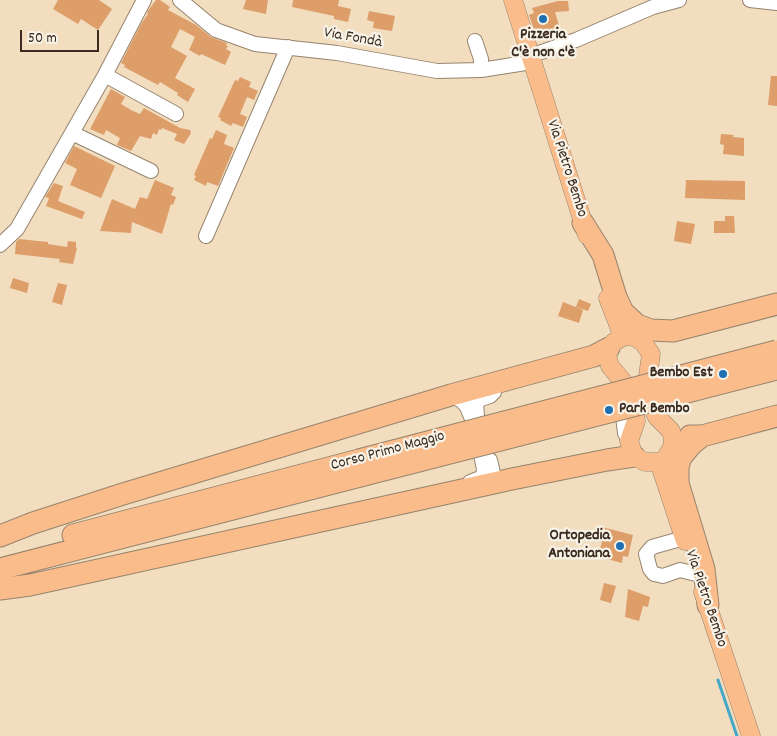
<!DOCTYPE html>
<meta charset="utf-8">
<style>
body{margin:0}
#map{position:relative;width:777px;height:736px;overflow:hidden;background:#f2ddbf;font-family:Dekko,sans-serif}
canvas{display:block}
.scale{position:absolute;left:20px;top:30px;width:79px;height:22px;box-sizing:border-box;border:2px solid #3b2a1e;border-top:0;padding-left:6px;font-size:15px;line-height:18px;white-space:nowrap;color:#3b2a1e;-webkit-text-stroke:4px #f7f3e8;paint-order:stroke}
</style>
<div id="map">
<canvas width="777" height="736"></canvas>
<div class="scale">50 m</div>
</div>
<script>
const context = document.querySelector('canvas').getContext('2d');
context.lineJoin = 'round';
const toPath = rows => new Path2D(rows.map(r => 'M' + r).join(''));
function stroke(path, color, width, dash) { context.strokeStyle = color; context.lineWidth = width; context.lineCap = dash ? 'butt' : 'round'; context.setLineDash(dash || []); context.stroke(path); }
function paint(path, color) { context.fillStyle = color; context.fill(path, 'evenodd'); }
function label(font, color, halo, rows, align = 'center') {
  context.font = font + ' Dekko,sans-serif'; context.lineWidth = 4.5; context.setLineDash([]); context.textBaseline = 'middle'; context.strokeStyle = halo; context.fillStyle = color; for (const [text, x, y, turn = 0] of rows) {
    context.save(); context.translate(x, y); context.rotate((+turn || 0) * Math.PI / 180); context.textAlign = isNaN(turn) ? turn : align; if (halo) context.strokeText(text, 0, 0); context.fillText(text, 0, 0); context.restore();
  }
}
const stream = toPath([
 [718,680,737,736]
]);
const building = toPath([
 [58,0,99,0,112,9,98,30,81,19,78,24,53,9],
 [156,0,160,0,170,7,168,10,196,25,211,37,227,43,226,45,228,46,226,49,231,52,225,65,201,54,200,56,189,50,195,37,180,29,171,47,187,56,175,78,195,89,188,102,177,95,178,93,160,82,158,85,124,67,125,65,121,63,141,24,148,14,147,12],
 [246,0,268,0,266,14,243,9],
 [293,0,339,0,338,6,351,9,348,22,334,19,334,16,292,7],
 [558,1,568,1,569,11,555,12,560,29,536,36,529,15,534,13,532,8],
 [369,11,395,16,392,31,373,28,374,22,367,20],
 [771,76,777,76,777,106,768,105],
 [240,77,251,82,249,87,258,91,254,100,247,97,240,114,247,117,243,127,233,123,231,126,220,120,221,118,218,117,235,80,238,81],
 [111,89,125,97,121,104,131,110,140,114,144,108,180,128,190,130,191,133,184,144,174,140,177,134,162,128,161,130,159,129,157,135,153,133,151,139,140,136,131,151,117,145,120,138,106,130,104,135,90,129],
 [216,130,227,135,224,144,234,148,218,186,207,182,206,186,194,180,196,176,194,175,210,138,212,139],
 [721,134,734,135,733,137,744,138,744,156,723,154,724,145,720,144],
 [74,146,115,166,101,198,70,185,77,169,65,163],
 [155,180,174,188,171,195,176,197,173,205,171,204,162,234,132,222,131,233,100,231,112,199,135,209,140,197,147,199],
 [686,180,745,181,745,200,685,198],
 [54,183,63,186,58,201,85,212,82,219,46,206,49,198,45,197],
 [725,216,734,216,735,233,714,233,714,221,725,221],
 [677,221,695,224,691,244,674,241],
 [19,239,48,242,48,244,67,247,68,241,76,242,76,248,77,248,73,264,59,262,60,259,15,254,16,242],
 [13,278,29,283,27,293,10,288],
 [58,283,67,285,62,305,52,302],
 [579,299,591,304,588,311,576,307],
 [563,302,583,310,579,323,558,316],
 [598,526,633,535,628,557,623,556,622,563,607,559,609,551,600,549,602,542,594,540],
 [604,583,616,586,611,603,600,600],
 [628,589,650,597,648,607,643,606,639,621,625,617]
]);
const minor = toPath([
 [180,0,216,30,255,44,337,53,437,71,481,70,532,62],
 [750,0,777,3],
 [475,41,481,59,481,70],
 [530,56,576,40,653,7,679,0],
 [105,75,176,114],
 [72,133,151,171],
 [206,236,288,47],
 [0,245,17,229,105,75,144,0],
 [451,395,462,401,467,407,475,426,477,416,476,402,478,400,490,396,494,392,495,383],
 [621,401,625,433,629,441],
 [470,482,483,477,484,469,481,455,490,460,494,477,506,480],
 [684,538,652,547,646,554,650,569,654,574,663,576,680,570,696,574]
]);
const major = toPath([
 [513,0,587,235],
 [608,298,623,337],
 [632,336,643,342,651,354,647,383,654,411,657,417,671,431,673,439,672,448,664,460,659,462,645,462,634,456,629,441,636,421,635,413,629,389,610,366,607,355,609,348,614,342,623,337,632,336],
 [659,462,685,541],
 [703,592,751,736]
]);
const highway = toPath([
 [583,223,603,255,616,297,623,312,637,325,651,330,673,331,777,304],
 [690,436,702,436,777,416],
 [702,436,692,444,681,457,678,467,678,483,704,569,708,605],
 [73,535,359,460],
 [0,536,33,523,123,494,451,395,594,356,609,348],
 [0,569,364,475],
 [0,589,30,585,512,479,607,460,634,456]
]);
const highwayBridge = toPath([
 [359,460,777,351],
 [364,475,777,369]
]);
const markers = [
 [543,19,5,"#1f6fb2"],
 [723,374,5,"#1f6fb2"],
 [609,410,5,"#1f6fb2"],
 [620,546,5,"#1f6fb2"]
];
const poiNames = [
 ["Pizzeria",543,36,"center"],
 ["C'è non c'è",543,54,"center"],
 ["Bembo Est",713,374],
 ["Park Bembo",619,410,"left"],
 ["Ortopedia",610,537],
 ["Antoniana",610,555]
];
const streetNames = [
 ["Via Fondà",353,39,10],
 ["Via Pietro Bembo",566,169,72],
 ["Corso Primo Maggio",388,452,-15],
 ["Via Pietro Bembo",705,599,71]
];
stroke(stream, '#46a7c6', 3);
paint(building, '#dd9e69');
stroke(minor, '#96846e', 16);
stroke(major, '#96846e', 19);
stroke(highway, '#96846e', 23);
stroke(minor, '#fff', 14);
stroke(major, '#f9bc8a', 18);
stroke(highway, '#f9bc8a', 21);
stroke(highwayBridge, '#96846e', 23, []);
stroke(highwayBridge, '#f9bc8a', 21);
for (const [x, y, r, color] of markers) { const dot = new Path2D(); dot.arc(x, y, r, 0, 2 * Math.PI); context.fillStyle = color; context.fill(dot); stroke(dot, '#f7f3e8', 2); }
label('bold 16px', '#3b2a1e', '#f7f3e8', poiNames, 'right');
label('16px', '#3b2a1e', '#f7f3e8', streetNames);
</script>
